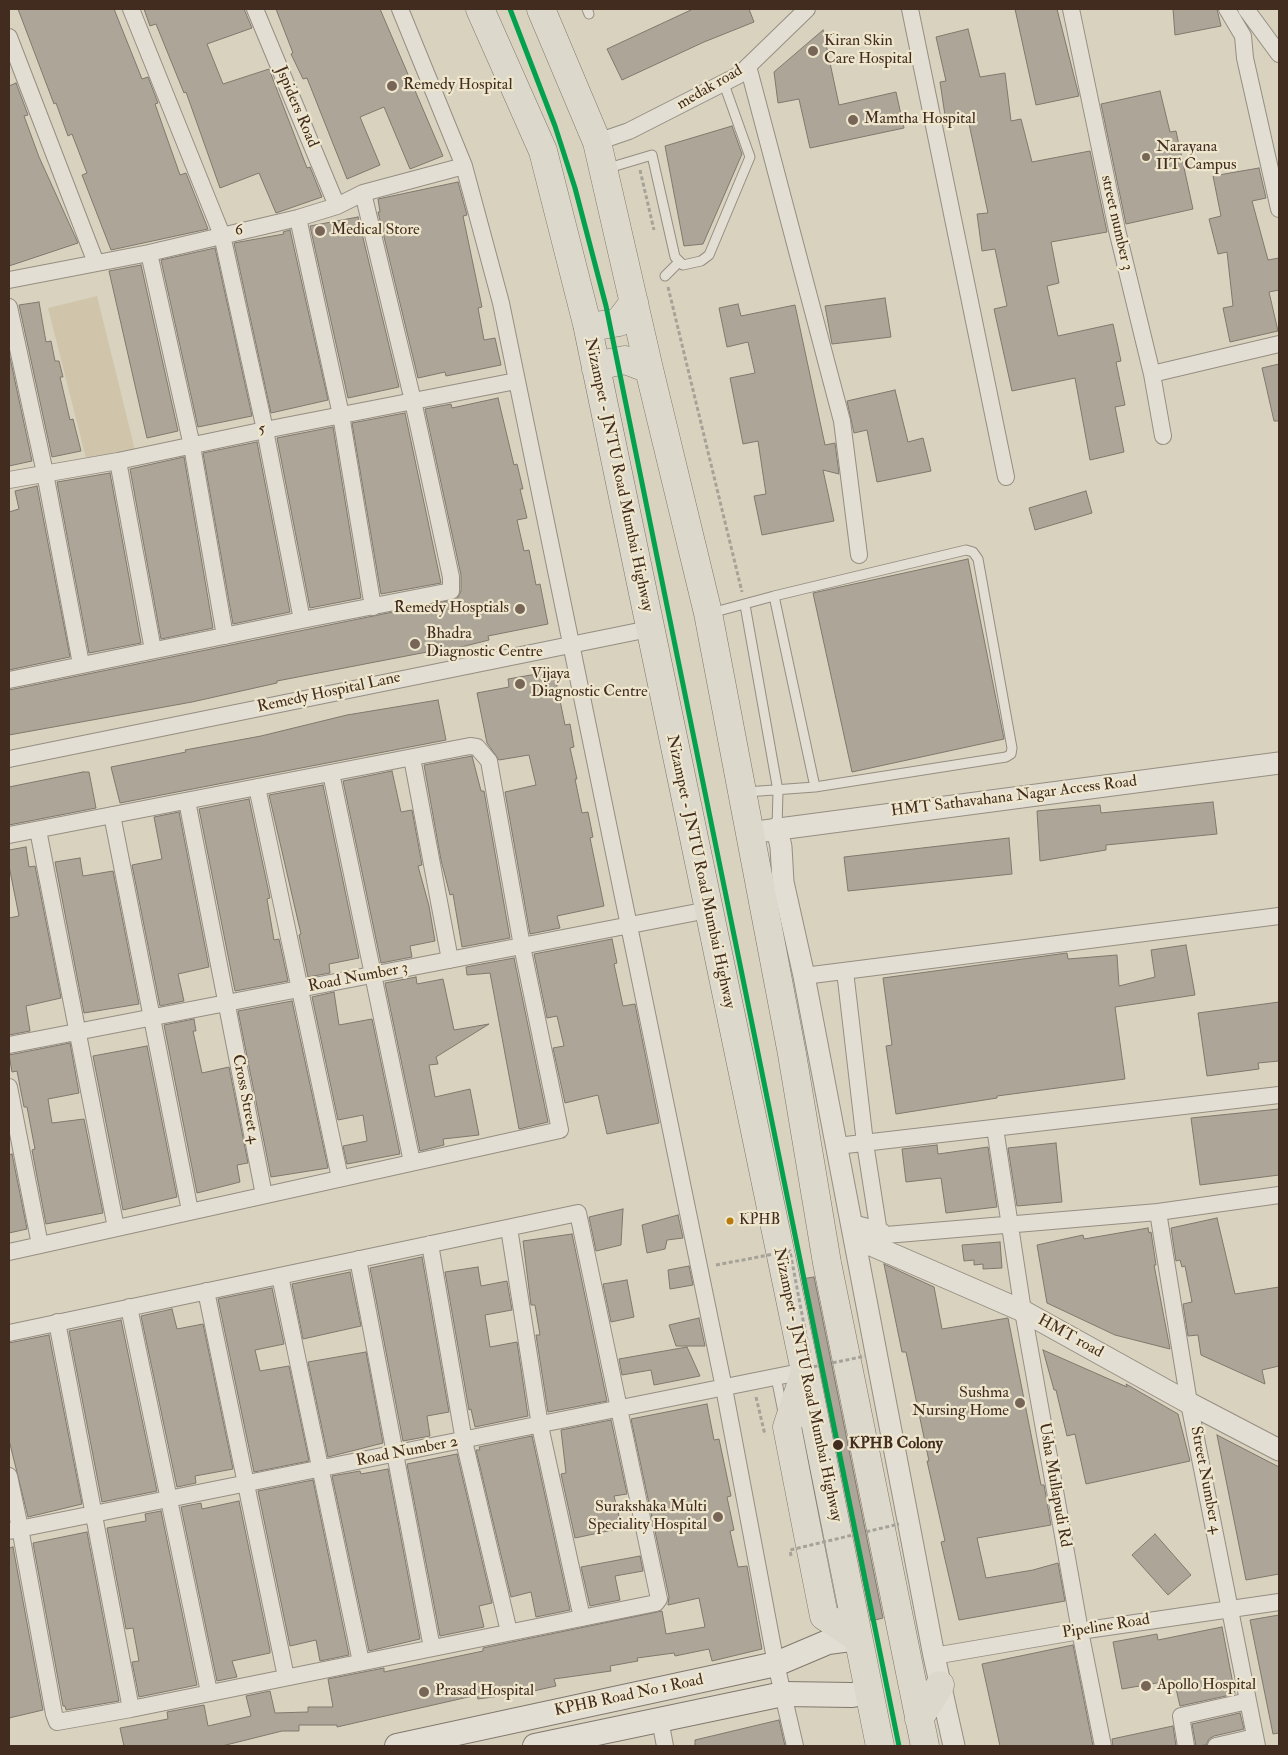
<!DOCTYPE html>
<style>
body{margin:0}
#map{position:relative;width:1288px;height:1755px;overflow:hidden;background:#d9d2be;font-family:"IM FELL Double Pica",serif}
canvas{display:block}
.frame{position:absolute;inset:0;border:10px solid #422c1f;pointer-events:none}
</style>
<div id="map">
<canvas width="1288" height="1755"></canvas>
<div class="frame"></div>
</div>
<script>
const context = document.querySelector('canvas').getContext('2d');
context.lineJoin = 'round';
function paint(path, color) { context.fillStyle = color; context.fill(path, 'evenodd'); }
const toPath = rows => new Path2D(rows.map(r => 'M' + r).join(''));
function stroke(path, color, width, dash) { context.strokeStyle = color; context.lineWidth = width; context.lineCap = dash ? 'butt' : 'round'; context.setLineDash(dash || []); context.stroke(path); }
function label(font, color, halo, rows, align = 'center') {
  context.font = font + ' "IM FELL Double Pica",serif'; context.lineWidth = 4.5; context.setLineDash([]); context.textBaseline = 'middle'; context.strokeStyle = halo; context.fillStyle = color; for (const [text, x, y, turn = 0] of rows) {
    context.save(); context.translate(x, y); context.rotate((+turn || 0) * Math.PI / 180); context.textAlign = isNaN(turn) ? turn : align; if (halo) context.strokeText(text, 0, 0); context.fillText(text, 0, 0); context.restore();
  }
}
const green = toPath([
 [97,296,135,450,87,462,48,308]
]);
const building = toPath([
 [18,9,114,9,142,79,148,77,158,103,155,104,180,175,186,173,208,229,111,250,82,175,87,173,72,134,68,136,56,103,54,104,18,9],
 [144,9,244,9,252,28,207,44,223,84,269,69,307,168,310,167,322,197,276,213,259,173,220,188,186,92,184,93,156,24,150,26,144,9],
 [276,9,380,9,443,156,410,169,384,107,360,117,380,165,347,179,307,78,303,79,291,54,293,53,276,9],
 [693,9,749,9,754,22,704,42,622,80,607,49,693,9],
 [1015,9,1057,9,1079,96,1036,105,1015,9],
 [1173,9,1217,9,1221,26,1175,35,1173,9],
 [968,29,980,77,1005,73,1011,121,1021,119,1032,162,1090,151,1107,232,1051,242,1059,283,1047,286,1058,336,1113,324,1121,361,1116,362,1125,405,1115,407,1124,452,1090,460,1075,378,1012,391,994,309,1007,306,995,249,982,251,977,214,988,213,968,119,946,122,940,82,946,81,936,37,968,29],
 [823,30,839,105,896,92,904,128,810,148,799,99,778,103,774,72,823,30],
 [16,83,28,115,24,116,39,157,78,243,9,266,9,86,16,83],
 [1160,91,1170,132,1176,131,1193,209,1126,224,1101,104,1160,91],
 [732,126,742,154,703,244,684,246,665,146,732,126],
 [1259,168,1266,198,1252,201,1268,260,1279,258,1279,290,1269,292,1278,331,1230,342,1223,308,1233,306,1227,252,1218,254,1209,219,1221,216,1213,176,1259,168],
 [458,182,467,215,463,216,482,307,478,308,484,340,495,338,501,365,446,376,445,372,418,378,378,212,380,212,378,199,458,182],
 [358,217,399,387,348,398,310,226,358,217],
 [290,230,328,400,271,413,234,243,284,234,283,232,290,230],
 [215,248,252,416,198,427,161,260,215,248],
 [141,265,178,431,147,438,109,271,141,265],
 [885,298,891,337,832,344,825,306,885,298],
 [39,302,46,342,51,341,55,361,59,361,63,377,60,377,70,420,73,419,81,451,52,457,19,305,39,302],
 [738,304,741,316,795,305,825,445,835,443,839,474,823,470,834,521,762,535,754,496,766,494,758,441,743,444,730,378,755,373,748,342,727,347,719,308,738,304],
 [9,353,32,461,9,466,9,353],
 [1279,364,1279,421,1274,421,1262,368,1279,364],
 [895,390,908,442,923,438,931,471,877,482,867,430,854,433,847,401,895,390],
 [498,398,514,465,517,464,523,489,520,489,527,518,517,520,524,551,529,550,536,585,540,584,548,624,488,636,489,640,433,654,432,651,277,681,277,683,192,702,9,735,9,690,457,599,461,591,461,575,425,409,451,404,452,408,498,398],
 [405,413,441,583,381,594,352,423,405,413],
 [333,427,361,598,310,608,277,438,333,427],
 [257,442,290,612,233,624,203,453,257,442],
 [184,457,213,628,161,639,130,469,184,457],
 [110,473,141,643,89,653,57,482,110,473],
 [37,486,70,657,9,670,9,512,19,509,15,491,37,486],
 [1086,491,1092,513,1035,530,1029,508,1086,491],
 [968,559,1004,739,852,772,813,593,968,559],
 [554,671,565,725,570,724,574,747,570,748,577,779,575,779,582,813,588,812,593,837,590,838,604,906,557,916,560,928,530,934,505,792,536,785,529,755,499,760,487,743,477,693,509,687,508,679,554,671],
 [438,700,446,740,120,803,111,767,186,752,185,750,261,736,347,715,438,700],
 [472,756,481,791,484,791,510,938,462,947,453,894,450,895,441,860,424,765,472,756],
 [392,771,401,812,412,810,422,865,418,866,429,906,435,941,410,946,412,957,381,963,343,781,392,771],
 [83,772,89,772,96,808,9,825,9,787,83,772],
 [323,785,359,958,329,964,330,973,308,977,299,935,301,934,269,795,323,785],
 [249,799,270,898,267,899,274,940,279,939,288,981,235,991,199,809,249,799],
 [1213,802,1217,834,1106,845,1106,850,1040,861,1037,811,1100,805,1101,813,1213,802],
 [179,812,209,967,178,974,184,1001,160,1006,132,865,162,859,154,817,179,812],
 [1009,838,1012,874,848,891,844,857,1009,838],
 [26,847,29,867,35,866,61,998,26,1006,30,1031,9,1035,9,918,19,916,9,866,9,850,26,847],
 [80,858,83,876,113,871,139,1004,84,1013,55,862,80,858],
 [612,939,617,963,614,964,623,1006,635,1004,659,1123,607,1134,598,1095,565,1103,553,1048,564,1046,557,1016,547,1018,534,954,612,939],
 [1186,945,1195,995,1115,1007,1125,1079,997,1096,997,1098,896,1114,886,1046,892,1045,883,978,1067,953,1068,959,1117,955,1119,986,1155,977,1151,950,1186,945],
 [514,958,548,1122,519,1129,490,973,467,975,466,967,514,958],
 [416,977,417,984,443,979,454,1030,489,1024,436,1057,438,1064,429,1065,435,1097,470,1089,479,1135,443,1139,444,1145,420,1151,385,983,416,977],
 [334,992,339,1025,372,1019,400,1154,347,1164,343,1146,367,1141,363,1115,338,1120,312,997,334,992],
 [292,1001,328,1168,271,1177,238,1011,292,1001],
 [1279,1002,1279,1061,1258,1063,1259,1069,1207,1076,1198,1013,1279,1002],
 [194,1019,196,1031,193,1031,202,1073,229,1067,248,1163,237,1165,240,1182,197,1193,164,1025,194,1019],
 [70,1043,79,1093,48,1099,52,1123,84,1119,103,1213,46,1224,32,1150,35,1149,27,1107,24,1107,17,1071,12,1072,9,1055,70,1043],
 [147,1046,177,1197,123,1210,93,1056,147,1046],
 [1279,1109,1279,1175,1200,1185,1191,1118,1279,1109],
 [1056,1143,1062,1202,1017,1206,1008,1148,1056,1143],
 [937,1145,938,1154,988,1147,997,1207,946,1213,941,1178,906,1182,902,1149,937,1145],
 [12,1154,27,1229,9,1233,9,1155,12,1154],
 [623,1209,621,1245,596,1251,589,1217,623,1209],
 [678,1215,683,1238,667,1240,665,1249,647,1253,642,1225,678,1215],
 [1217,1218,1235,1294,1279,1287,1279,1366,1262,1370,1265,1384,1201,1355,1198,1335,1188,1336,1183,1304,1192,1302,1185,1266,1182,1267,1180,1260,1176,1261,1171,1228,1217,1218],
 [1148,1228,1149,1233,1151,1232,1156,1265,1154,1265,1170,1349,1115,1335,1047,1303,1037,1245,1083,1235,1084,1239,1148,1228],
 [572,1234,607,1401,548,1412,536,1335,540,1335,535,1305,531,1305,523,1241,572,1234],
 [1000,1242,1002,1268,983,1269,983,1264,974,1265,974,1260,964,1261,962,1245,1000,1242],
 [422,1257,449,1412,427,1416,430,1436,403,1441,370,1268,422,1257],
 [884,1264,934,1287,942,1329,1008,1318,1041,1485,1044,1485,1051,1525,977,1538,986,1578,1033,1570,1058,1563,1065,1601,959,1620,941,1542,945,1541,927,1461,929,1461,906,1352,902,1352,884,1264],
 [689,1266,693,1285,670,1289,668,1270,689,1266],
 [478,1267,481,1286,507,1281,512,1310,485,1315,490,1347,517,1342,528,1416,475,1427,471,1409,469,1410,445,1272,478,1267],
 [350,1272,361,1326,303,1339,292,1284,350,1272],
 [814,1277,883,1618,871,1621,802,1279,814,1277],
 [627,1280,634,1317,611,1322,603,1284,627,1280],
 [272,1288,284,1344,255,1350,260,1371,289,1366,309,1461,254,1472,218,1299,272,1288],
 [172,1309,177,1329,203,1324,233,1469,195,1476,196,1483,177,1487,141,1316,172,1309],
 [699,1318,705,1346,676,1346,669,1325,699,1318],
 [121,1320,157,1491,102,1502,69,1331,121,1320],
 [49,1335,82,1504,28,1517,9,1440,9,1343,49,1335],
 [687,1347,700,1376,654,1385,651,1370,622,1375,619,1359,687,1347],
 [1043,1350,1127,1387,1126,1384,1178,1414,1190,1461,1086,1484,1075,1434,1067,1436,1056,1390,1054,1390,1043,1350],
 [366,1352,383,1443,328,1457,308,1362,366,1352],
 [707,1404,714,1440,719,1439,731,1496,727,1497,734,1530,730,1531,738,1567,747,1566,762,1649,712,1661,709,1649,675,1656,674,1653,637,1658,638,1661,610,1666,611,1671,554,1679,556,1686,529,1692,478,1699,477,1695,337,1727,337,1725,299,1725,299,1731,282,1731,222,1746,124,1746,120,1728,168,1719,167,1712,204,1705,208,1726,251,1716,246,1696,270,1691,275,1713,308,1712,308,1707,333,1707,328,1679,384,1668,384,1672,483,1651,483,1648,662,1611,666,1634,705,1627,699,1598,668,1605,669,1597,631,1419,707,1404],
 [611,1420,627,1494,614,1496,622,1528,575,1538,561,1474,566,1473,561,1430,611,1420],
 [1217,1435,1279,1467,1279,1574,1246,1580,1217,1435],
 [532,1436,570,1610,536,1617,531,1592,511,1597,476,1450,480,1450,479,1447,532,1436],
 [457,1454,492,1603,479,1606,484,1627,440,1636,407,1464,457,1454],
 [388,1469,420,1639,369,1651,332,1476,360,1471,361,1474,388,1469],
 [313,1480,349,1655,320,1661,316,1640,290,1646,258,1491,313,1480],
 [239,1501,270,1650,270,1653,232,1661,237,1677,217,1681,181,1507,201,1503,202,1509,239,1501],
 [161,1511,197,1685,139,1697,132,1662,139,1661,133,1628,126,1629,107,1528,146,1521,145,1514,161,1511],
 [87,1532,119,1701,66,1710,65,1706,63,1706,33,1543,87,1532],
 [1155,1534,1191,1575,1168,1595,1132,1555,1155,1534],
 [13,1547,43,1710,9,1718,9,1548,13,1547],
 [640,1556,643,1571,615,1576,620,1600,590,1606,581,1567,640,1556],
 [1279,1615,1279,1733,1273,1734,1250,1620,1279,1615],
 [1222,1627,1235,1694,1180,1706,1174,1680,1122,1689,1113,1642,1157,1634,1158,1640,1222,1627],
 [1073,1645,1093,1746,1000,1746,982,1664,1073,1645],
 [1240,1713,1244,1729,1214,1736,1209,1739,1206,1745,1196,1746,1192,1724,1240,1713],
 [779,1720,785,1746,695,1746,695,1740,779,1720],
 [1173,1726,1176,1746,1113,1746,1112,1739,1173,1726]
]);
const path = toPath([
 [640,170,654,230],
 [668,287,742,592],
 [756,1397,765,1435]
]);
const service = toPath([
 [587,9,589,14],
 [605,169,652,155,675,257,683,265,701,261,709,255,750,157,724,84],
 [665,276,679,262],
 [774,596,966,550,973,552,978,559,1012,748,1011,754,1006,757,815,787],
 [745,605,778,791,777,828],
 [711,613,774,596,815,787,746,792],
 [776,1377,783,1412]
]);
const minor = toPath([
 [131,9,222,235,265,430,302,620,451,591,451,577,413,401,363,193],
 [255,9,337,206],
 [400,9,464,166,501,303,724,1388,776,1664,795,1746],
 [910,9,1006,477],
 [1071,9,1117,230,1152,374,1163,436],
 [1227,9,1243,36,1245,58,1279,209],
 [1246,9,1279,54],
 [9,37,96,263],
 [748,66,842,421,859,555],
 [597,142,629,131,739,75,807,9],
 [298,218,341,415,373,607],
 [149,253,192,446,225,636],
 [9,280,149,253,298,218,337,206,363,193,464,166],
 [9,307,45,473,81,664],
 [1152,374,1279,344],
 [118,461,153,650],
 [9,480,118,461,265,430,516,381],
 [9,680,302,620],
 [412,758,450,960],
 [9,759,649,629],
 [331,773,412,1162],
 [257,787,340,1178],
 [187,801,264,1195],
 [112,815,190,1211],
 [38,830,116,1228],
 [9,835,470,746,477,747,489,761,522,946,560,1130,9,1252],
 [845,971,865,1143,880,1239],
 [804,976,1279,916],
 [9,1045,708,910],
 [9,1087,40,1245],
 [995,1128,1023,1311,1080,1631,1103,1746],
 [837,1146,1279,1095],
 [1158,1212,1189,1403,1257,1746],
 [852,1223,880,1230,886,1235,1158,1212,1279,1195],
 [509,1228,540,1426,582,1618],
 [430,1244,464,1441,509,1632],
 [358,1259,432,1648],
 [280,1276,361,1662],
 [206,1291,286,1677],
 [129,1307,209,1692],
 [57,1322,131,1709],
 [9,1333,578,1213,659,1599,656,1603,131,1709,57,1722,54,1714,20,1528,9,1476],
 [9,1531,805,1371],
 [934,1656,1080,1631,1279,1602],
 [660,1720,665,1746],
 [1186,1746,1181,1716,1248,1701],
 [1216,1746,1255,1737]
]);
const tertiary = toPath([
 [777,828,781,847,783,882,804,976,934,1656,954,1746],
 [764,831,1279,763],
 [855,1238,1023,1311,1189,1403,1279,1450]
]);
const secondary = toPath([
 [397,1746,776,1664,828,1642,858,1638],
 [535,1746,783,1694,852,1695,869,1692]
]);
const trunk = toPath([
 [480,9,543,151,587,324,805,1371,880,1746],
 [541,9,597,142,649,369,708,613,792,1054,827,1263,925,1746],
 [587,324,597,326,619,322,634,302],
 [596,369,610,363,625,360,649,369],
 [805,1372,787,1427,808,1535,824,1616,858,1638],
 [919,1719,940,1685]
]);
const pathBridge = toPath([
 [716,1265,790,1251,812,1367,866,1356],
 [791,1556,790,1550,899,1524]
]);
const metro1 = toPath([
 [510,9,555,126,575,188,606,306,899,1746]
]);
const markers = [
 [813,51,6,"#776657"],
 [392,86,6,"#776657"],
 [853,120,6,"#776657"],
 [1146,157,5,"#776657"],
 [320,231,6,"#776657"],
 [520,609,6,"#776657"],
 [415,644,6,"#776657"],
 [520,684,6,"#776657"],
 [730,1221,4.5,"#b87b0b"],
 [1020,1403,6,"#776657"],
 [838,1445,6,"#422c1f"],
 [718,1517,6,"#776657"],
 [1146,1686,6,"#776657"],
 [424,1692,6,"#776657"]
];
const busNames = [
 ["KPHB",739,1221]
];
const poiNames = [
 ["Kiran Skin",824,42],
 ["Care Hospital",824,60],
 ["Remedy Hospital",403,86],
 ["Mamtha Hospital",864,120],
 ["Narayana",1156,148],
 ["IIT Campus",1156,166],
 ["Medical Store",331,231],
 ["Remedy Hosptials",509,609,"right"],
 ["Bhadra",426,635],
 ["Diagnostic Centre",426,653],
 ["Vijaya",531,675],
 ["Diagnostic Centre",531,693],
 ["Sushma",1009,1394,"right"],
 ["Nursing Home",1009,1412,"right"],
 ["Surakshaka Multi",707,1508,"right"],
 ["Speciality Hospital",707,1526,"right"],
 ["Apollo Hospital",1157,1686],
 ["Prasad Hospital",435,1692]
];
const streetNames = [
 ["medak road",710,88,-30],
 ["Jspiders Road",296,107,67],
 ["street number 3",1116,223,77],
 ["6",239,231,-12],
 ["5",262,430,-12],
 ["Nizampet - JNTU Road Mumbai Highway",618,475,78],
 ["Remedy Hospital Lane",329,693,-12],
 ["HMT Sathavahana Nagar Access Road",1014,797,-7],
 ["Nizampet - JNTU Road Mumbai Highway",700,872,78],
 ["Road Number 3",358,978,-11],
 ["Cross Street 4",245,1099,79],
 ["HMT road",1070,1337,29],
 ["Nizampet - JNTU Road Mumbai Highway",807,1385,78],
 ["Road Number 2",407,1452,-11],
 ["Street Number 4",1205,1480,79],
 ["Usha Mullapudi Rd",1054,1485,80],
 ["Pipeline Road",1106,1627,-9],
 ["KPHB Road No 1 Road",629,1696,-12]
];
const stopNames = [
 ["KPHB Colony",849,1445]
];
paint(green, '#d0c5aa');
paint(building, '#ada698');
stroke(building, '#80786d', 1);
stroke(service, '#958e82', 11);
stroke(minor, '#958e82', 18);
stroke(tertiary, '#958e82', 23);
stroke(secondary, '#80786d', 26);
stroke(trunk, '#80786d', 29);
stroke(path, '#a7a299', 3, [4, 2.5]);
stroke(service, '#e2ded4', 9);
stroke(minor, '#e2ded4', 16);
stroke(tertiary, '#e2ded4', 21);
stroke(secondary, '#e2ded4', 24);
stroke(trunk, '#dcd9cc', 28);
stroke(pathBridge, '#a7a299', 3, [4, 2.5]);
stroke(metro1, '#03a04e', 5);
for (const [x, y, r, color] of markers) { const dot = new Path2D(); dot.arc(x, y, r, 0, 2 * Math.PI); context.fillStyle = color; context.fill(dot); stroke(dot, '#eee6cd', 2); }
label('15px', '#422c1f', '#eee6cd', busNames, 'left');
label('16px', '#422c1f', '#eee6cd', poiNames, 'left');
label('16px', '#422c1f', '#eee6cd', streetNames);
label('bold 16px', '#422c1f', '#eee6cd', stopNames, 'left');
</script>
